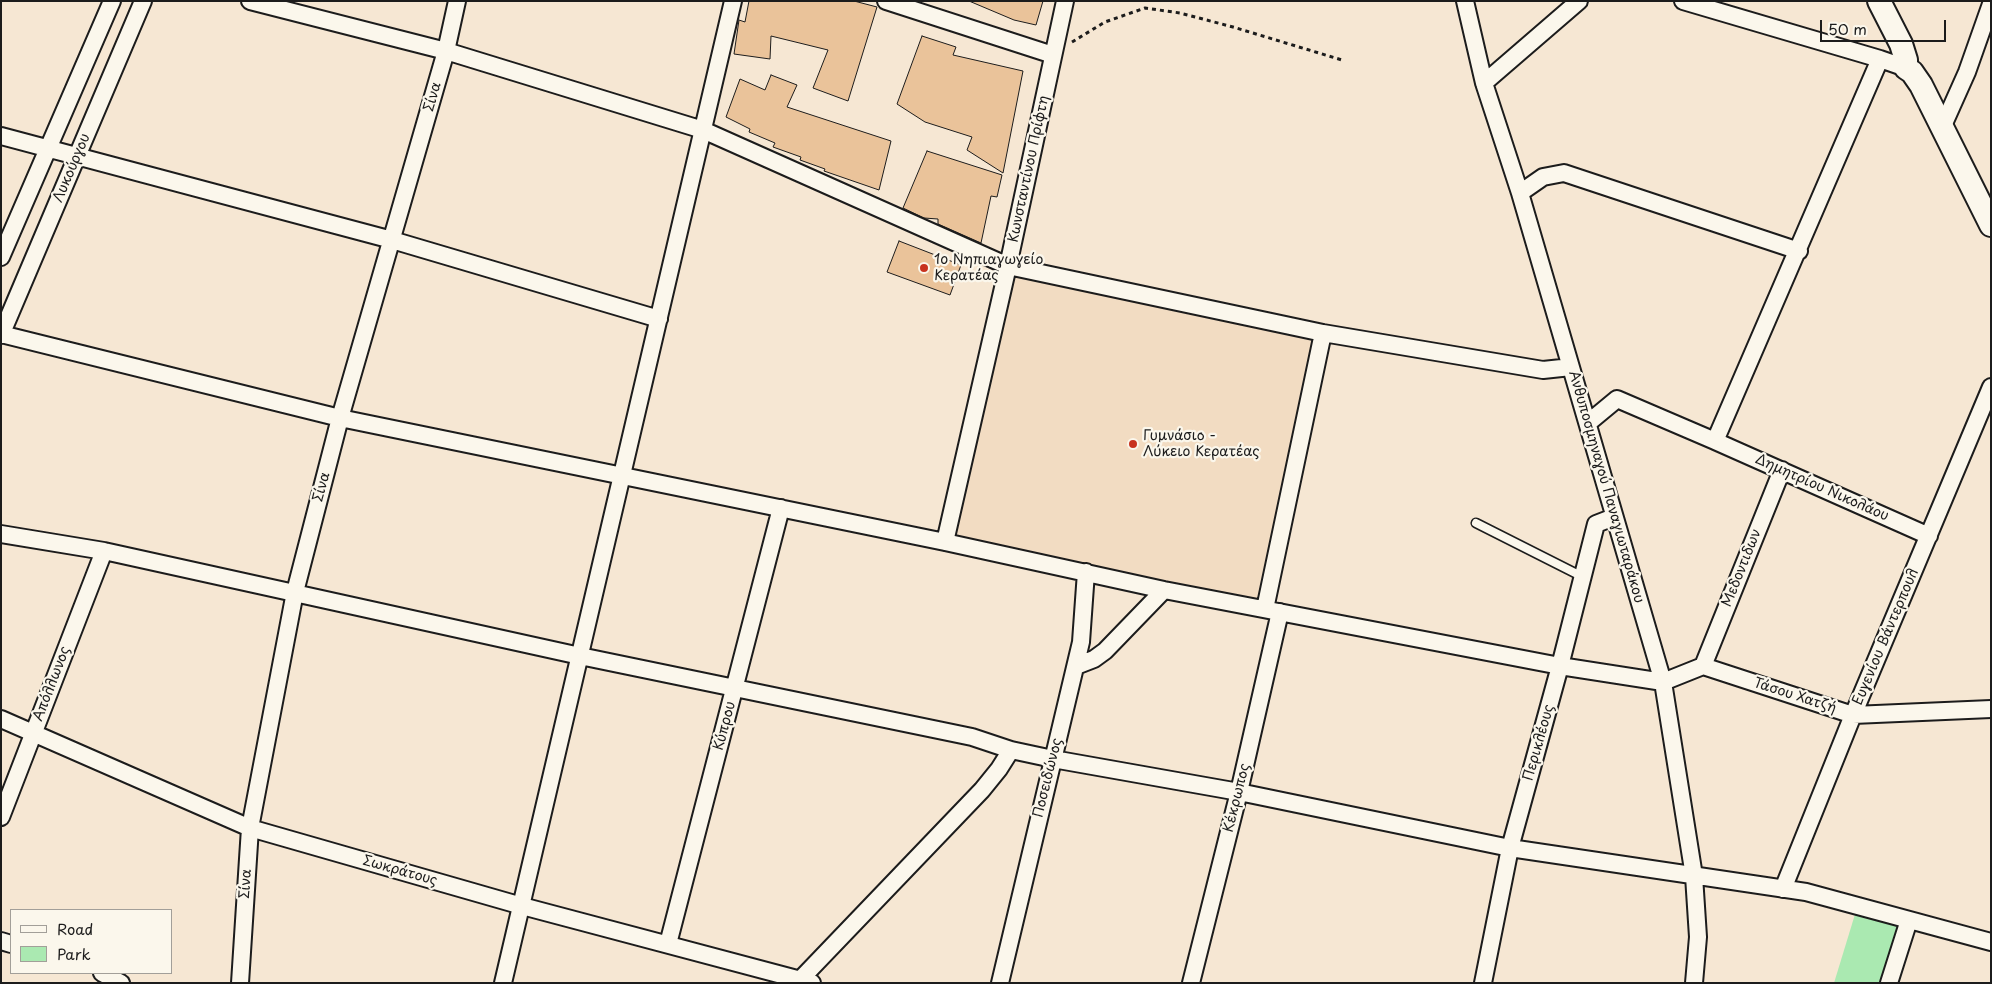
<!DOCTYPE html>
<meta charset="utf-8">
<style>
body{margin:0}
#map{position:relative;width:1992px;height:984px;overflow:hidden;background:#f6e7d3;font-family:"Playpen Sans",sans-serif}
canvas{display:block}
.frame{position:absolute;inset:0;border:2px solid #1c1c1c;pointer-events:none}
.legend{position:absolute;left:10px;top:909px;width:162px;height:65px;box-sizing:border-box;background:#fbf7ec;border:1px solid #a29f99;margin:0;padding:6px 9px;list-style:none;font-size:15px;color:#1c1c1c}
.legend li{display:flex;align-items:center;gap:10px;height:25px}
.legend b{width:25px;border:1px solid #a29f99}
.scale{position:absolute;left:1820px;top:20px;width:126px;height:22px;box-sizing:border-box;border:2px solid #1c1c1c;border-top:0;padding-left:6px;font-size:15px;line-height:18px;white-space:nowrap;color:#1c1c1c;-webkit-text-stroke:4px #fbf7ec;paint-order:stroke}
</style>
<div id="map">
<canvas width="1992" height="984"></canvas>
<div class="frame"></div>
<ul class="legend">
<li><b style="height:6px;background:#fbf7ec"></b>Road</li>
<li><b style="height:14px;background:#aae9b1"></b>Park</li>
</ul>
<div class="scale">50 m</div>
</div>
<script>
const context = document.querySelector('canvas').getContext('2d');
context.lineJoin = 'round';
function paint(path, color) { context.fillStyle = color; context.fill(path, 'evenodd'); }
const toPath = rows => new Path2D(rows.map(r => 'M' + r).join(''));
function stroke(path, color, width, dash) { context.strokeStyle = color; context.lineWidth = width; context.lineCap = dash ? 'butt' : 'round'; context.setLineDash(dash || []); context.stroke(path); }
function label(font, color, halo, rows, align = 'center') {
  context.font = font + ' "Playpen Sans",sans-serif'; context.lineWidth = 4.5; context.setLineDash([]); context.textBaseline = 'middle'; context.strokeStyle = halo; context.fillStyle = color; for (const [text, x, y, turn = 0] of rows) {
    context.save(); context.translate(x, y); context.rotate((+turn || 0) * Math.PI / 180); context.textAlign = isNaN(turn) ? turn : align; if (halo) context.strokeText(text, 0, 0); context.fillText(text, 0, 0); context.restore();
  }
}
const built = toPath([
 [1006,271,1317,342,1263,607,948,546]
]);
const green = toPath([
 [1856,911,1901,926,1882,983,1834,983]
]);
const building = toPath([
 [749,1,854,1,877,7,848,101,813,88,828,50,771,36,770,59,734,54,739,20,745,22,749,1],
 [969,1,1043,1,1036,25,1014,20,969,1],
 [922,36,956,47,953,55,1023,71,1003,173,967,150,972,137,925,122,897,104,922,36],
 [771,75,797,85,787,107,891,141,879,190,824,171,825,169,800,160,801,157,773,147,775,143,749,132,750,129,726,117,740,79,765,90,771,75],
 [927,151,1002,175,997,197,991,196,981,243,938,224,938,219,924,218,903,208,927,151],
 [899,241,961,265,950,295,887,272,899,241]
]);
const path = toPath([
 [1072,42,1105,22,1145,8,1180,13,1233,27,1342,60]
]);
const lane = toPath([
 [1476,523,1583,577]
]);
const street = toPath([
 [250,1,446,51,703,130,1008,266,1323,333,1543,370,1571,367],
 [886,1,1053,55],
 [1465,1,1484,83,1520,193,1663,682,1694,876,1698,937,1694,983],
 [1683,1,1880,59,1906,68],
 [1484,83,1579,1],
 [1942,128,1967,72,1991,4],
 [1,136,392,240,659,319],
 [1520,193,1543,177,1564,173,1799,251],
 [1,257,112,1],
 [1,334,340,418,945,542,1164,590,1560,666,1663,682],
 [1,335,143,1],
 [1588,423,1617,399,1715,441,1880,59],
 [1715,441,1929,536],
 [1,534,104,551,580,656,972,737,1011,750,1053,759,1239,792,1510,848,1806,892,1991,942],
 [945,542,1008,266,1065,1],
 [1265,609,1323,333],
 [1076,666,1094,659,1105,651,1164,590],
 [1703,666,1782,470],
 [1663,682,1703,666,1853,715,1991,709],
 [1,719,250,828,522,906,812,983],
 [1,817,104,551],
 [1783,889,1853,715,1991,387],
 [1,941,11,944],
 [668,944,781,508],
 [102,973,121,983],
 [240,983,250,828,295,592,340,418,446,51,457,1],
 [503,983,733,1],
 [797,983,982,790,999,769,1011,750],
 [1000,983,1081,642,1086,572],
 [1191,983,1239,792,1280,612],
 [1483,983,1510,848,1560,666,1596,524,1614,517],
 [1889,983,1909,920]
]);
const secondary = toPath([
 [1879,1,1901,44,1906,60,1906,68,1912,72,1921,85,1991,225]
]);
const markers = [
 [924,268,5,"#c8321e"],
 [1133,444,5,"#c8321e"]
];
const streetNames = [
 ["Σίνα",433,97,-74],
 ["Λυκούργου",72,168,-67],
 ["Κωνσταντίνου Πρίφτη",1029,169,-78],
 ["Σίνα",322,487,-75],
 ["Ανθυποσμηναγού Παναγιωταράκου",1606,487,74],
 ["Δημητρίου Νικολάου",1822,488,24],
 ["Μεδοντιδων",1742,568,-68],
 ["Ευγενίου Βάντερπουλ",1886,637,-67],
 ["Απόλλωνος",52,684,-69],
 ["Τάσου Χατζή",1795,696,18],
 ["Κύπρου",725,726,-75],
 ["Περικλέους",1539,743,-74],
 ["Ποσειδώνος",1048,778,-76],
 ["Κέκρωπος",1237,798,-76],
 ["Σωκράτους",400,871,16],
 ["Σίνα",246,884,-86]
];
const poiNames = [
 ["1ο Νηπιαγωγείο",934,260],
 ["Κερατέας",934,276],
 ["Γυμνάσιο -",1143,436],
 ["Λύκειο Κερατέας",1143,452]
];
paint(built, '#f2dcc2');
paint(green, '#aae9b1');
paint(building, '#eac39a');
stroke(building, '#1c1c1c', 1);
stroke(lane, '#1c1c1c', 11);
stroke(street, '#1c1c1c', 20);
stroke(secondary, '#1c1c1c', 26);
stroke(path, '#1c1c1c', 3, [4, 4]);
stroke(lane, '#fbf7ec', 8);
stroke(street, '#fbf7ec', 16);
stroke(secondary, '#fbf7ec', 22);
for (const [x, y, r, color] of markers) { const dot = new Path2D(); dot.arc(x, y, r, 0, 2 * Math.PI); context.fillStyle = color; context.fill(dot); stroke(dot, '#fbf7ec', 2); }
label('14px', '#1c1c1c', '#fbf7ec', streetNames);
label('14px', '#1c1c1c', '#fbf7ec', poiNames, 'left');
</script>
